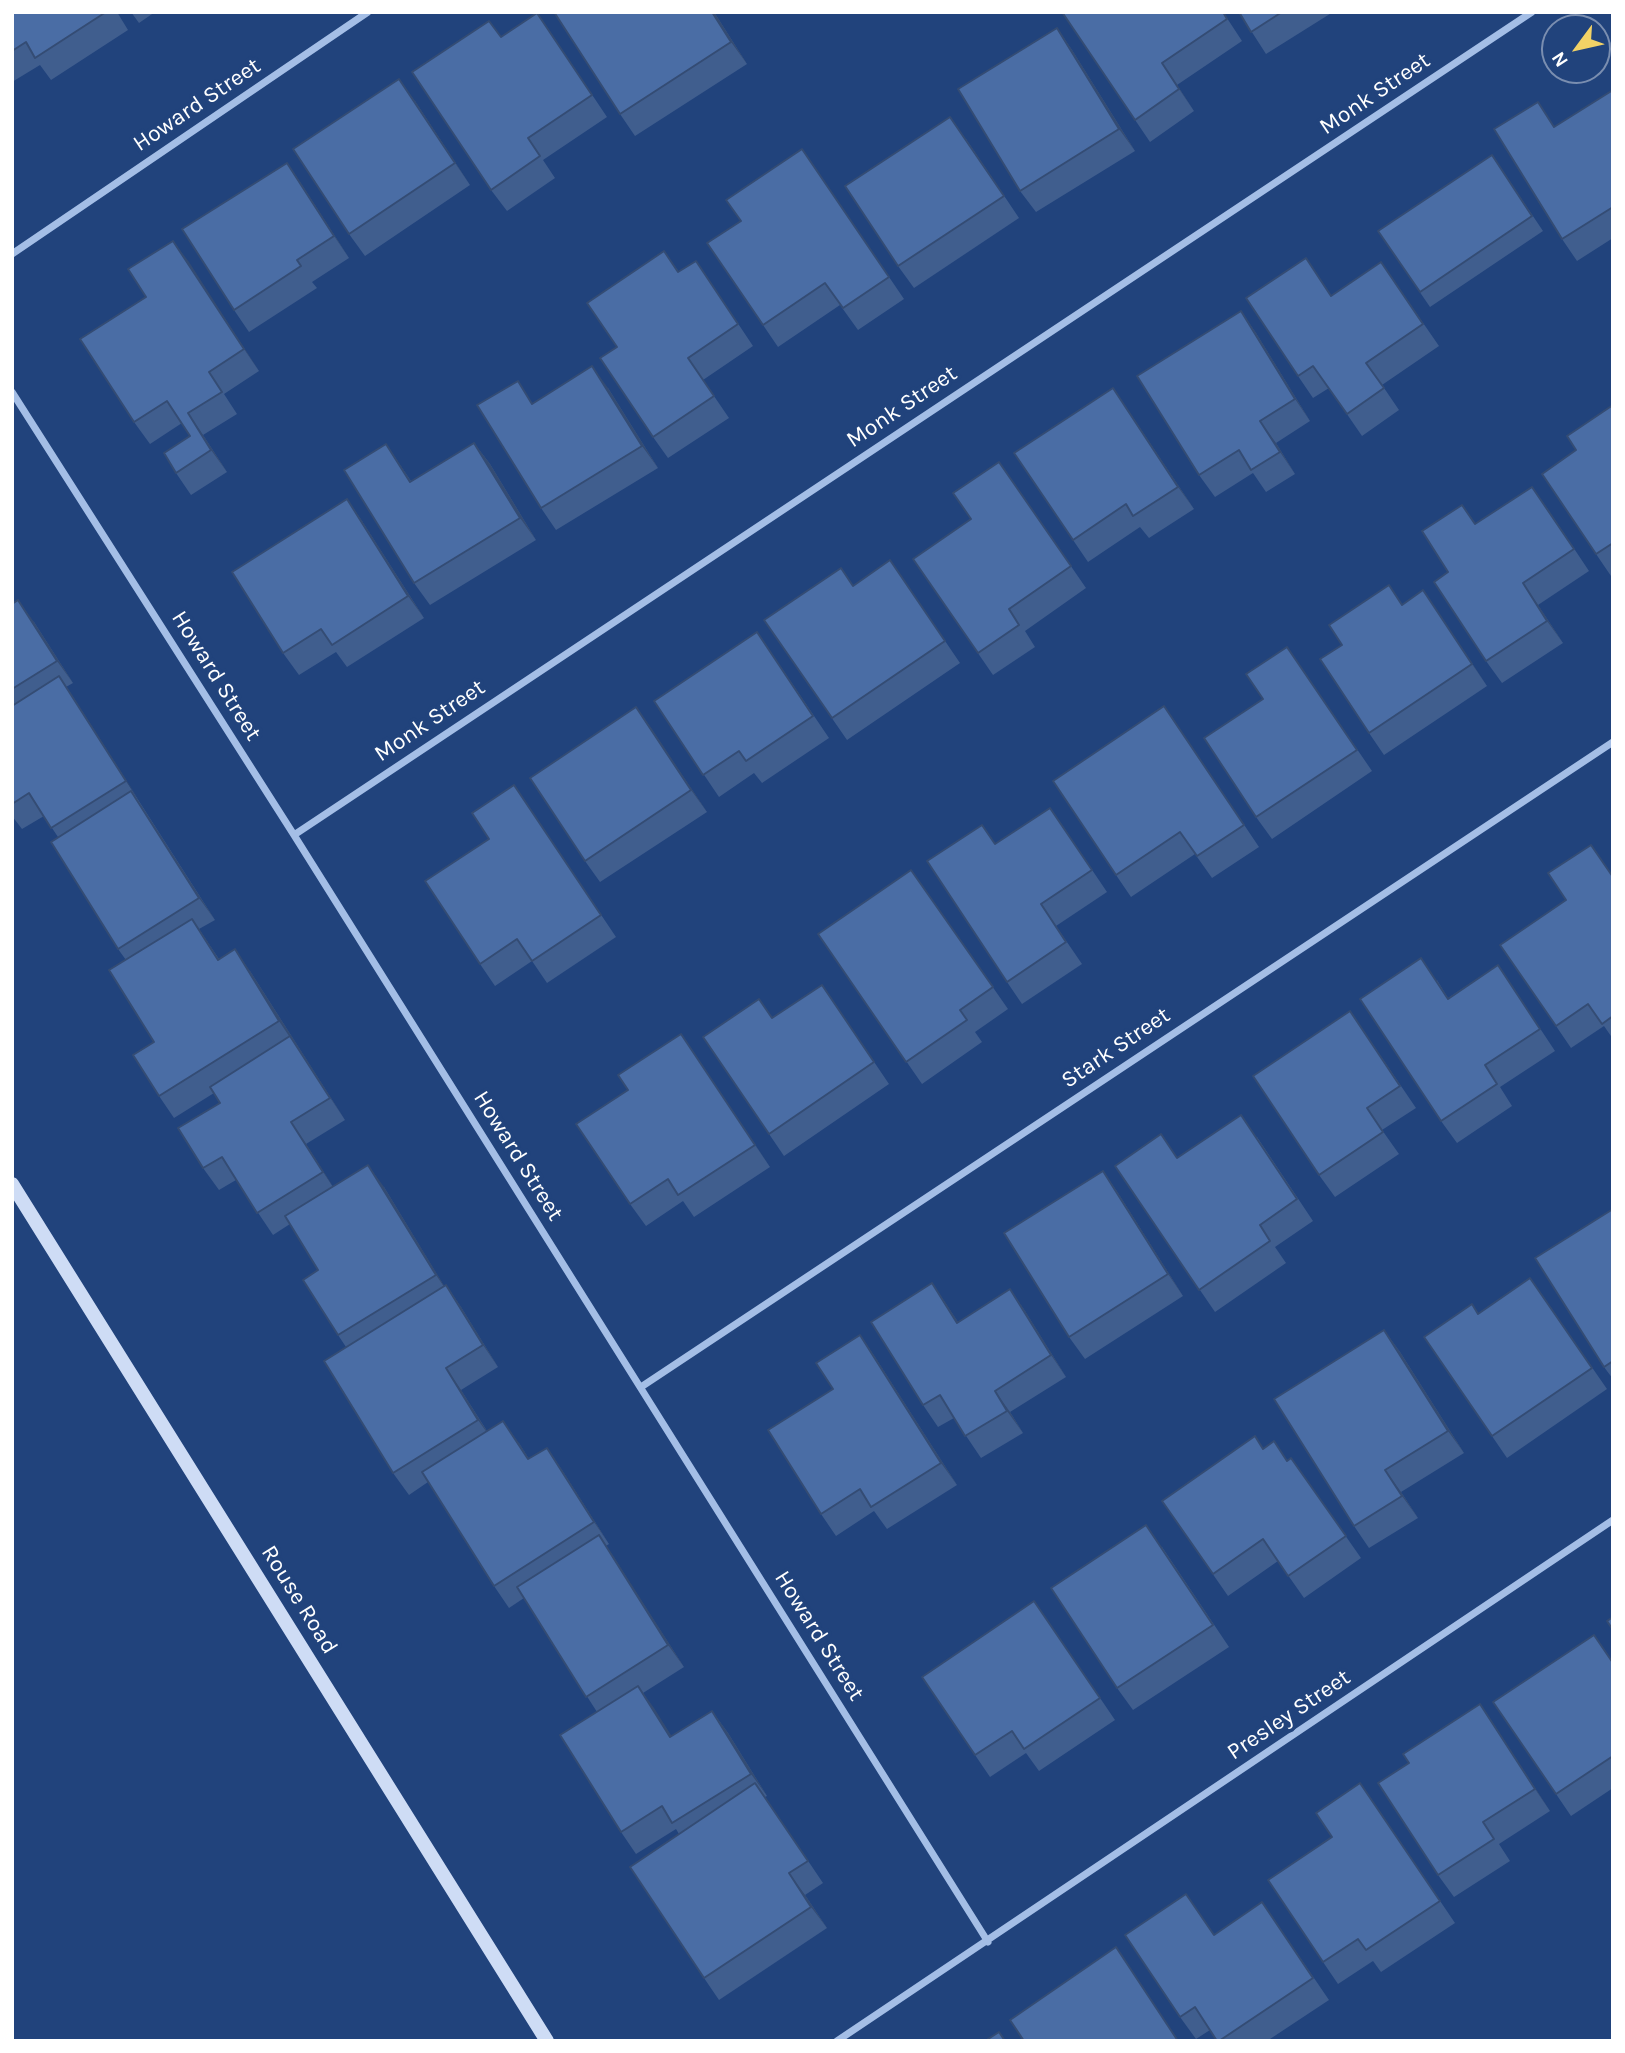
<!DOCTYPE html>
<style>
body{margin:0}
#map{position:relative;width:1625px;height:2053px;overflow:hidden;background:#21437c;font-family:Karla,sans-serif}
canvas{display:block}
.frame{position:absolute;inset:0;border:14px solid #fff;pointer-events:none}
.north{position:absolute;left:1541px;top:14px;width:70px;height:70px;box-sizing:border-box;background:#21437c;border:2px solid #7a8eb0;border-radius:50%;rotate:237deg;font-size:19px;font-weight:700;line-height:28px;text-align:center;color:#fff}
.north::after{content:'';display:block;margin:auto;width:24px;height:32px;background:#f2d266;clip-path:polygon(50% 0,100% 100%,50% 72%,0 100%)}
</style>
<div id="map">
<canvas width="1625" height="2053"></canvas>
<div class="frame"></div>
<div class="north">N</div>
</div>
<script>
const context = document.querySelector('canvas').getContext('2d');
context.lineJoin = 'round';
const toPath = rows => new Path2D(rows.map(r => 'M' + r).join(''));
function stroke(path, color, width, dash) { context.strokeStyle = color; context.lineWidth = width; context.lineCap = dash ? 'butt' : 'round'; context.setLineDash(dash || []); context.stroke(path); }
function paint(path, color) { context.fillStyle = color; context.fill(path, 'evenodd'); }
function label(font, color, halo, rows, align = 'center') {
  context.font = font + ' Karla,sans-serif'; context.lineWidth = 7; context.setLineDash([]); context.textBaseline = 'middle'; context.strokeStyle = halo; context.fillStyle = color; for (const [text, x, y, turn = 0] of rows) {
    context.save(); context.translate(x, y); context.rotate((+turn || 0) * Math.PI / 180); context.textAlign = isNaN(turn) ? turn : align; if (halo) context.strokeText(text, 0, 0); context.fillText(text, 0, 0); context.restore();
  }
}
const street = toPath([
 [12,254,368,12],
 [12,392,294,835,988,1942],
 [294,835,1532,12],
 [641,1387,1613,742],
 [837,2041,1613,1520]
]);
const secondary = toPath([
 [12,1184,547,2041]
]);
const wall = toPath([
 [12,12,117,12,128,30,51,80,40,65,12,82],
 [131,12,155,12,139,23],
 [714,12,747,64,635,136,620,114],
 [1062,12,1223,12,1242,41,1177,85,1194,111,1150,142],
 [1239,12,1333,12,1266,54],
 [1057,28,1072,50,1135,151,1036,212,1020,191],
 [552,35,607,117,543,160,555,178,507,211,491,190,501,37],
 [1613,90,1613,238,1577,261,1562,239,1555,126],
 [415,101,470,185,365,256,349,234],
 [966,139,1019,218,914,288,898,266],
 [802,149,904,299,858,330,840,305,778,347,763,325,741,221],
 [1492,155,1543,231,1430,307,1378,231],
 [287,163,302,185,349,258,312,282,317,288,249,332,234,310],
 [173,241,259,371,224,394,237,414,203,435,227,472,191,495,176,473,190,436,182,423,150,444,134,422,146,297],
 [664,251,679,272,711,283,753,346,703,380,729,418,668,458,653,437,617,347],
 [1381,262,1439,346,1382,385,1399,410,1362,436,1329,388,1313,398,1298,376,1332,295],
 [1241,311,1256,333,1310,421,1276,443,1295,474,1266,492,1253,473,1215,497,1199,475],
 [608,388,658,468,556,530,541,508],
 [1613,405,1613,575,1611,576,1596,554,1576,450],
 [1128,410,1194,509,1149,538,1140,527,1088,562,1073,540],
 [474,443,490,464,536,540,430,605,414,583,386,444,411,481],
 [999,462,1086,588,1025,631,1035,647,993,675,913,559,971,519],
 [347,499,362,521,424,618,347,667,336,652,299,675,283,653],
 [1462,505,1476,524,1547,508,1589,571,1538,605,1563,643,1502,683,1486,661,1448,572],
 [890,560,960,663,847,740,764,620,853,586],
 [1389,585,1402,604,1438,612,1487,686,1384,755,1369,733,1342,645],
 [12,604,34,622,73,683,66,687,215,920,199,929,219,959,250,971,345,1120,306,1144,333,1187,384,1187,444,1286,446,1285,461,1307,498,1367,461,1390,487,1431,519,1443,529,1459,547,1448,562,1470,609,1544,606,1546,684,1667,643,1693,671,1736,712,1711,728,1733,767,1796,765,1797,823,1883,805,1895,827,1928,719,2000,704,1978,679,1834,676,1829,636,1854,621,1832,597,1712,524,1598,509,1608,494,1586,428,1482,409,1495,393,1473,346,1347,338,1335,318,1270,290,1224,273,1235,236,1180,219,1190,203,1168,220,1103,214,1093,174,1118,159,1096,154,1042,126,960,118,949,58,837,44,816,22,829,12,816],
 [1287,647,1372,771,1272,839,1256,817,1263,699],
 [772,654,829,738,762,783,754,773,719,797,654,701],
 [636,707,707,812,600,882,585,861],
 [1179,728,1259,847,1212,878,1195,854,1131,897,1116,875],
 [514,785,616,937,547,983,532,961,495,986,480,964,489,839],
 [1065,830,1107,892,1056,926,1082,964,1022,1004,1007,982,995,844],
 [911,870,1008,1009,975,1032,982,1042,922,1084,818,934],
 [1613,876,1613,1039,1604,1026,1571,1048,1556,1026],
 [1498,965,1555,1051,1500,1087,1512,1106,1457,1143,1441,1121,1437,980,1448,998],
 [837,1007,889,1084,784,1156,703,1037],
 [1350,1011,1416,1108,1382,1130,1399,1154,1335,1197,1319,1175],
 [696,1056,770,1167,694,1217,683,1201,646,1226,630,1204],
 [1257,1137,1313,1221,1275,1247,1286,1263,1215,1312,1115,1166,1178,1158],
 [1103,1171,1118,1193,1183,1296,1085,1359,1069,1337],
 [1613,1209,1613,1379,1604,1367],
 [1530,1278,1607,1389,1507,1458,1424,1337,1479,1314],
 [932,1283,958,1322,1010,1289,1025,1311,1066,1377,1010,1412,1023,1433,981,1458,954,1418,938,1427,923,1405],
 [1384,1330,1400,1352,1464,1453,1401,1492,1418,1518,1369,1548,1354,1526],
 [860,1335,875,1357,957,1485,887,1529,874,1511,836,1536,821,1514,833,1389],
 [1264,1449,1287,1461,1291,1458,1361,1558,1304,1598,1278,1561,1228,1596,1162,1501],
 [1162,1547,1229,1647,1133,1710,1117,1688],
 [1034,1601,1115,1720,1039,1771,1026,1753,990,1777,975,1755],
 [1594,1635,1613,1662,1613,1788,1571,1816,1556,1794],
 [1480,1704,1550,1811,1499,1844,1510,1861,1454,1897,1438,1875,1409,1763],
 [1375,1805,1455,1923,1381,1972,1373,1961,1338,1984,1323,1962,1332,1837],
 [1262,1902,1329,2000,1267,2041,1217,2041,1210,2030,1196,2039,1180,2017,1214,1935]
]);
const shadedWall = toPath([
 [712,12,714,12,747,64,731,42],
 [1057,28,1072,50,1135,151,1119,129],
 [1162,63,1177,85,1194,111,1179,89],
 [399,79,415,101,470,185,455,163],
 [287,163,302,185,349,258,334,236],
 [173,241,189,262,259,371,244,349],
 [1241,311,1256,333,1310,421,1295,399],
 [592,366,608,388,658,468,642,446],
 [1113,388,1128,410,1194,509,1178,487],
 [188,413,203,435,227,472,211,450],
 [1260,421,1276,443,1295,474,1280,452],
 [474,443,490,464,536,540,520,518],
 [386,444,401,466,425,504,410,482],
 [347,499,362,521,424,618,408,596],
 [1523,583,1538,605,1563,643,1547,621],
 [1423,590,1438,612,1487,686,1472,664],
 [18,600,34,622,73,683,57,661],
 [59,676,74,698,141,803,126,781],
 [636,707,652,729,707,812,691,790],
 [131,791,146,813,215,920,199,898],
 [192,919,207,941,233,982,218,960],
 [235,949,250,971,345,1120,279,1021],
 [681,1034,696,1056,770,1167,755,1145],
 [291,1122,306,1144,338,1194,323,1172],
 [368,1165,384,1187,451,1297,436,1275],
 [1103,1171,1118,1193,1183,1296,1168,1274],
 [932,1283,947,1305,972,1344,957,1323],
 [446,1285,461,1307,498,1367,483,1345],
 [1010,1289,1025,1311,1066,1377,1051,1355],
 [1384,1330,1400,1352,1464,1453,1448,1431],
 [860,1335,875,1357,957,1485,941,1463],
 [446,1368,461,1390,493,1441,478,1420],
 [995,1391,1010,1412,1023,1433,1007,1411],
 [503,1421,519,1443,543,1481,528,1459],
 [547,1448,562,1470,609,1544,594,1522],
 [1385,1470,1401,1492,1418,1518,1402,1496],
 [599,1535,614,1557,684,1667,668,1645],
 [638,1686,654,1708,686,1759,670,1737],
 [1480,1704,1495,1726,1550,1811,1535,1789],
 [712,1711,728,1733,767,1796,751,1774],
 [789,1873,805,1895,827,1928,811,1907]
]);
const building = toPath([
 [12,12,106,12,35,58,26,42,12,51,12,12],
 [554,12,712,12,731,42,620,114,554,12],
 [1062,12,1223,12,1227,19,1162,63,1179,89,1135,120,1062,12],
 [1239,12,1282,12,1251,32,1239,12],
 [537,13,592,95,528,138,540,156,491,190,412,72,489,21,501,37,537,13],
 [1057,28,1119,129,1020,191,958,89,1057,28],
 [399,79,455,163,349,234,293,149,399,79],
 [1613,90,1613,207,1562,239,1494,129,1538,102,1554,127,1613,90],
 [950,117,1004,196,898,266,845,186,950,117],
 [802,149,889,277,843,308,825,283,763,325,707,243,741,221,726,200,802,149],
 [1492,155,1532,216,1420,292,1378,231,1492,155],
 [287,163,334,236,297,260,301,266,234,310,182,229,287,163],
 [173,241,244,349,209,372,222,392,188,413,211,450,176,473,164,453,190,436,167,401,134,422,80,339,146,297,128,269,173,241],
 [664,251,678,272,696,261,738,324,688,358,714,396,653,437,600,358,617,347,587,303,664,251],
 [1306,258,1331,296,1381,262,1423,324,1366,363,1384,388,1347,414,1313,366,1298,376,1246,298,1306,258],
 [1241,311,1295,399,1260,421,1280,452,1251,470,1239,450,1199,475,1137,376,1241,311],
 [592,366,642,446,541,508,477,405,518,381,532,404,592,366],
 [1113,388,1178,487,1133,516,1126,504,1073,540,1014,453,1113,388],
 [1613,405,1613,543,1596,554,1542,474,1576,450,1567,436,1613,405],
 [474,443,520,518,414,583,344,470,386,444,410,482,474,443],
 [999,462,1071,566,1009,609,1019,625,978,653,913,559,971,519,953,493,999,462],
 [1532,487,1574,549,1523,583,1547,621,1486,661,1434,582,1448,572,1422,531,1462,505,1475,524,1532,487],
 [347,499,408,596,332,645,321,629,283,653,232,572,347,499],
 [890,560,945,641,832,718,764,620,841,568,853,586,890,560],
 [1389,585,1402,605,1423,590,1472,664,1369,733,1320,659,1342,645,1329,625,1389,585],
 [18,600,57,661,12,689,12,604,18,600],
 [757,632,813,716,746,761,739,751,703,775,654,701,757,632],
 [1287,647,1357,750,1256,817,1204,738,1263,699,1246,674,1287,647],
 [59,676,126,781,51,828,29,793,12,804,12,706,59,676],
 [1164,706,1244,825,1197,856,1180,832,1116,875,1053,781,1164,706],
 [636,707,691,790,585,861,530,778,636,707],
 [514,785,601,915,532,961,517,939,480,964,425,881,489,839,472,813,514,785],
 [131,791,199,898,118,949,51,842,131,791],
 [1050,808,1092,870,1041,904,1066,942,1007,982,927,861,982,825,995,844,1050,808],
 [1591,845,1613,877,1613,1016,1602,1024,1588,1004,1556,1026,1500,945,1566,900,1548,873,1591,845],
 [911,870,993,987,960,1010,967,1020,906,1062,818,934,911,870],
 [192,919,218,960,235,949,279,1021,159,1096,133,1055,154,1042,109,970,192,919],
 [1421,958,1448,999,1498,965,1540,1029,1485,1065,1497,1084,1441,1121,1360,999,1421,958],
 [822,985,874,1062,769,1134,703,1037,759,999,772,1018,822,985],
 [1350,1011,1400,1086,1367,1108,1383,1132,1319,1175,1253,1076,1350,1011],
 [681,1034,755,1145,678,1195,668,1179,630,1204,576,1124,628,1090,618,1075,681,1034],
 [290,1036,330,1098,291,1122,323,1172,257,1213,222,1157,203,1168,178,1128,220,1103,210,1087,290,1036],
 [1241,1115,1297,1199,1260,1225,1270,1241,1199,1290,1115,1166,1161,1134,1177,1158,1241,1115],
 [368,1165,436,1275,338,1335,303,1280,318,1270,285,1216,368,1165],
 [1103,1171,1168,1274,1069,1337,1004,1233,1103,1171],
 [1613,1209,1613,1361,1604,1367,1535,1258,1613,1209],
 [1530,1278,1592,1368,1492,1436,1424,1337,1472,1304,1478,1314,1530,1278],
 [932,1283,957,1323,1010,1289,1051,1355,995,1391,1007,1411,965,1436,940,1395,923,1405,871,1322,932,1283],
 [446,1285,483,1345,446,1368,478,1420,393,1473,324,1361,446,1285],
 [1384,1330,1448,1431,1385,1470,1402,1496,1354,1526,1274,1399,1384,1330],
 [860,1335,941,1463,871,1507,860,1489,821,1514,768,1430,833,1389,816,1363,860,1335],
 [503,1421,528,1459,547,1448,594,1522,494,1586,422,1472,503,1421],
 [1255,1436,1263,1449,1274,1441,1287,1461,1291,1458,1346,1536,1288,1576,1263,1539,1213,1574,1162,1501,1255,1436],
 [1146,1525,1213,1625,1117,1688,1051,1588,1146,1525],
 [599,1535,668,1645,586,1697,517,1587,599,1535],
 [1034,1601,1100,1698,1024,1749,1012,1731,975,1755,922,1677,1034,1601],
 [1613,1617,1613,1630,1607,1621,1613,1617],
 [1594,1635,1613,1663,1613,1756,1556,1794,1493,1702,1594,1635],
 [638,1686,670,1737,712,1711,751,1774,672,1823,662,1806,621,1832,560,1735,638,1686],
 [1480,1704,1535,1789,1483,1822,1494,1839,1438,1875,1378,1783,1409,1763,1403,1754,1480,1704],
 [755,1783,808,1861,789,1873,811,1907,704,1978,630,1867,755,1783],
 [1360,1783,1440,1901,1366,1950,1358,1939,1323,1962,1268,1880,1332,1837,1316,1813,1360,1783],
 [1186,1894,1214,1935,1262,1902,1313,1978,1219,2041,1217,2041,1195,2007,1180,2017,1125,1935,1186,1894],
 [1116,1947,1178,2041,1024,2041,1010,2020,1116,1947],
 [999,2032,1005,2041,985,2041,999,2032]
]);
const streetNames = [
 ["Monk Street",1375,94,-34],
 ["Howard Street",197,105,-34],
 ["Monk Street",902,407,-34],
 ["Howard Street",216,676,58],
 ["Monk Street",430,721,-34],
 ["Stark Street",1116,1048,-34],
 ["Howard Street",518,1156,58],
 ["Rouse Road",299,1600,58],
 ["Howard Street",819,1636,58],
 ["Presley Street",1289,1715,-34]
];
stroke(street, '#a4bee6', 7);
stroke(secondary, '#cedcf5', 14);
paint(wall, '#405e8e');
paint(shadedWall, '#344c74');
paint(building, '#4a6da5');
stroke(building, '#344c74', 2);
label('23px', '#fff', '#21437c', streetNames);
</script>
